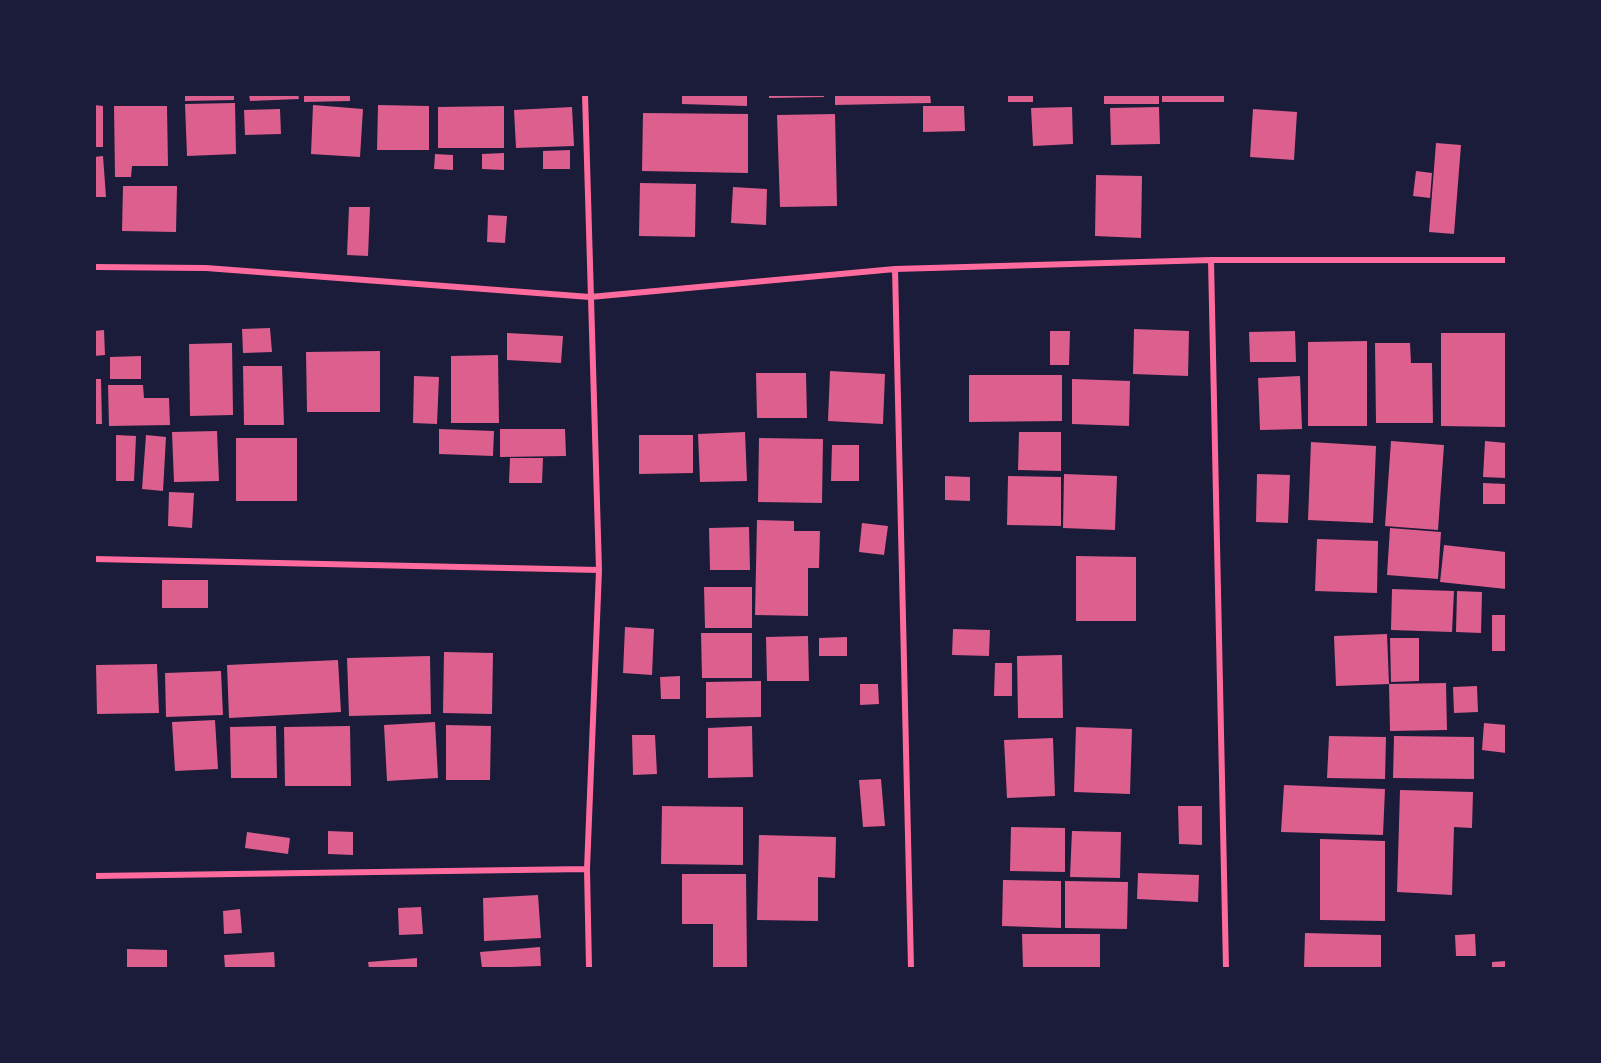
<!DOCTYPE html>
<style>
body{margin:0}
#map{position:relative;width:1601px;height:1063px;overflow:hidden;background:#1b1b3a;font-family:"Source Sans 3",sans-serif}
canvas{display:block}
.frame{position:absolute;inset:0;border:96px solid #1b1b3a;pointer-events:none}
</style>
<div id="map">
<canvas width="1601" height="1063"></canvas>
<div class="frame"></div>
</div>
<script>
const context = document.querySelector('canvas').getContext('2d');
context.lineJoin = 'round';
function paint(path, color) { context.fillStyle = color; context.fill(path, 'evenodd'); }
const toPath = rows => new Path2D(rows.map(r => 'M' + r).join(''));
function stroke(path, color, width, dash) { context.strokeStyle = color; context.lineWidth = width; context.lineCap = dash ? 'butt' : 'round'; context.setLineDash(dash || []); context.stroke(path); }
const building = toPath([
 [185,94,234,94,234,100,185,101],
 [249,94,298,94,299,99,250,101],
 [304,94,350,94,350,101,304,102],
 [682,94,747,94,747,106,682,104],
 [769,94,824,94,824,97,769,98],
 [835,94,930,94,931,103,835,105],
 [1008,94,1033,94,1033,102,1008,102],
 [1104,94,1159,94,1159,104,1104,104],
 [1162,94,1224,94,1224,102,1162,102],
 [235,103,236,154,187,156,185,104],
 [94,105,103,106,103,147,94,147],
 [313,105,363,109,360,157,311,154],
 [378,105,429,106,429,150,377,150],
 [114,106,167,106,168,166,132,166,131,177,115,177],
 [504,106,504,148,438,148,438,107],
 [923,106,964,106,965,131,923,132],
 [572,107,574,146,516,148,514,110],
 [1072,107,1073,144,1033,146,1031,108],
 [1159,107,1160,144,1111,145,1110,108],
 [280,109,281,134,245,135,244,110],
 [1253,109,1297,112,1294,160,1250,157],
 [643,113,748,114,748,173,642,171],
 [835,114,837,206,780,207,777,115],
 [1436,143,1461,145,1454,234,1429,232],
 [570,150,570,169,543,169,543,151],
 [504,153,504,170,482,169,482,154],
 [435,154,453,155,453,170,434,169],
 [103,156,106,197,94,197,94,157],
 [1416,171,1432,173,1430,198,1413,196],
 [1096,175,1142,176,1141,238,1095,236],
 [640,183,696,184,695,237,639,236],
 [123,186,177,186,176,232,122,231],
 [733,187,767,189,766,225,731,223],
 [349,207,370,207,368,256,347,255],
 [488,215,507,216,505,243,487,242],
 [270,328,272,352,243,353,242,329],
 [1134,329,1189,331,1188,376,1133,374],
 [104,330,105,355,94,356,94,331],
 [1050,331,1070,331,1069,365,1050,365],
 [1295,331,1296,362,1250,362,1249,332],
 [507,333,563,336,561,363,507,360],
 [1441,333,1506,333,1506,427,1441,426],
 [1367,341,1367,426,1308,426,1308,342],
 [232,343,233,415,190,416,189,344],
 [1375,343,1410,343,1411,363,1432,363,1433,423,1376,423],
 [380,351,380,412,307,412,306,352],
 [498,355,499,423,451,423,451,356],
 [141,356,141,379,110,379,110,357],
 [243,366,282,366,284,425,244,425],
 [830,371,885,374,883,424,828,421],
 [756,373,806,373,807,418,757,418],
 [969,375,1062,375,1062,421,969,422],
 [414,376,439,377,437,424,413,423],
 [1300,376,1302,429,1260,430,1258,378],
 [94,379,101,379,102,424,94,424],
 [1072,379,1130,381,1129,426,1072,424],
 [108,385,143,385,144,398,169,398,170,425,109,426],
 [439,429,494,431,493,456,439,454],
 [500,429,565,429,566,456,500,457],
 [217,431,219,481,174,482,172,432],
 [745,432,747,481,700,482,698,434],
 [1019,432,1061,432,1061,471,1018,470],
 [116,435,136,436,134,481,116,481],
 [146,435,166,437,163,491,142,489],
 [639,435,693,435,693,473,639,474],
 [236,438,297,438,297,501,236,501],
 [759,438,823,439,822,503,758,502],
 [1391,441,1444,445,1438,530,1385,526],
 [1485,441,1506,443,1506,478,1483,477],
 [1311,442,1376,446,1373,523,1308,520],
 [832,445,859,445,859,481,831,481],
 [510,458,543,458,542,483,509,483],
 [1064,474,1117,476,1115,530,1063,528],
 [1257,474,1290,475,1288,523,1256,522],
 [945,476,970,477,970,501,945,500],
 [1008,476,1061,477,1061,526,1007,525],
 [1483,483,1506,484,1506,504,1483,504],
 [169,492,194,493,192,528,168,526],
 [757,520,794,521,794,531,820,531,819,568,808,568,808,616,755,615],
 [862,523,888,526,884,555,859,552],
 [749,527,750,570,710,570,709,528],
 [1390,528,1441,532,1438,579,1387,575],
 [1317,539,1378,541,1377,593,1315,591],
 [1444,545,1506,552,1506,589,1440,582],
 [1076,556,1136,557,1136,621,1076,621],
 [162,580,208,580,208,608,162,608],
 [704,587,752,587,752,628,705,628],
 [1392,589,1454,591,1452,632,1391,630],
 [1457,591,1482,592,1481,633,1456,632],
 [1492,615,1506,615,1506,651,1492,651],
 [625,627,654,629,652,675,623,673],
 [953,629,990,630,989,656,952,655],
 [701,633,752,633,752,678,702,678],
 [1387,634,1389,684,1446,683,1447,730,1390,731,1389,684,1336,686,1334,636],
 [808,636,809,681,767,681,766,637],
 [847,637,847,656,819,656,819,638],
 [1390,638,1419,638,1419,681,1391,682],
 [444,652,493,653,492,714,443,713],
 [1062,655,1063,718,1018,718,1017,656],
 [430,656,431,714,349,716,347,658],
 [338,660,341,712,229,718,227,665],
 [995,663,1012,663,1012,696,994,696],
 [157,664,159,713,97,714,96,665],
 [221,671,223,715,166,717,165,673],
 [680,676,680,699,661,699,660,677],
 [761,681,761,717,706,718,706,682],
 [860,684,878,684,879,704,860,705],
 [1477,686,1478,712,1454,713,1453,687],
 [215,720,218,769,175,771,172,722],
 [435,722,438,778,387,781,384,725],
 [1484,723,1506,725,1506,753,1482,750],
 [446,725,491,726,490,780,446,780],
 [276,726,277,778,231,778,230,727],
 [350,726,351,786,285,786,284,727],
 [752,726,753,777,708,778,708,728],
 [1076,727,1132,729,1130,794,1074,792],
 [632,735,655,735,657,774,633,775],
 [1329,736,1386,737,1385,779,1327,778],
 [1394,736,1474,737,1474,779,1393,778],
 [1053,738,1055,796,1007,798,1004,740],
 [881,779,885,826,863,827,859,780],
 [1284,785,1385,789,1383,835,1281,832],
 [1400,790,1473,792,1472,828,1454,827,1452,895,1397,892],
 [662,806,743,807,743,865,661,864],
 [1178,806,1202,806,1202,845,1179,844],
 [1011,827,1065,828,1065,872,1010,871],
 [328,831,353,832,353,855,328,854],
 [1072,831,1121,832,1120,878,1070,877],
 [247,832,290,838,288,854,245,848],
 [759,835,836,837,835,878,818,877,818,921,757,920],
 [1320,839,1385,841,1385,921,1320,920],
 [1138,873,1199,875,1198,902,1137,899],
 [682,874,746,874,747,967,713,968,713,924,682,924],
 [1003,880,1061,881,1061,928,1002,926],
 [1065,881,1128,882,1127,929,1065,928],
 [538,895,541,938,484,941,483,898],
 [421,907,423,934,399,935,398,908],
 [240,909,242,933,224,934,223,911],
 [1305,933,1381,935,1381,968,1304,968],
 [1022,934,1100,934,1100,968,1023,968],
 [1475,934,1476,956,1456,956,1455,935],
 [540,947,541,966,482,968,480,952],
 [127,949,167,950,167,968,127,968],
 [274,952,275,968,225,968,224,955],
 [417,958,417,968,369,968,368,962],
 [1506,961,1506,968,1492,968,1492,962]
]);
const minor = toPath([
 [585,94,599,570,587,869,589,968],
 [1211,260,1226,968],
 [94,267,206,268,590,297,895,269,1211,260,1506,260],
 [895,269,911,968],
 [94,559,599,570],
 [94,876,587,869]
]);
paint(building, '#dd5f8e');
stroke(minor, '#ff6b9d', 6);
</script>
